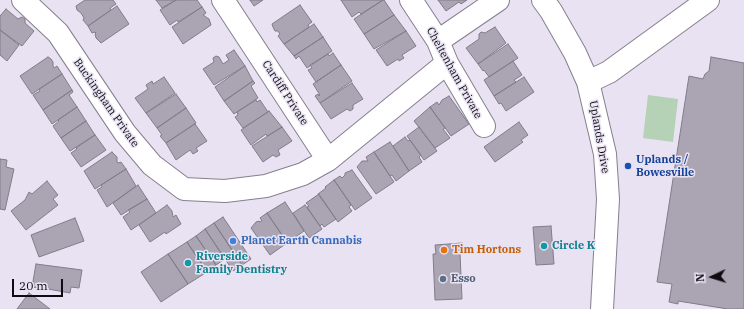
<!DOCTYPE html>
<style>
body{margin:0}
#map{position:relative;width:744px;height:309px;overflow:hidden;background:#e9e2f2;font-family:"IBM Plex Serif",serif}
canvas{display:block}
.north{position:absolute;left:692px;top:257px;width:40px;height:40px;-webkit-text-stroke:3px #e9e2f2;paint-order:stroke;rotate:266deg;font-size:11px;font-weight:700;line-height:16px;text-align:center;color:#0e0c11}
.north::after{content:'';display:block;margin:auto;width:14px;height:18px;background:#0e0c11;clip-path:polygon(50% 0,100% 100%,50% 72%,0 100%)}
.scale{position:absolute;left:12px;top:279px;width:51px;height:18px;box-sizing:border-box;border:2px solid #0e0c11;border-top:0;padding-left:5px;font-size:12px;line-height:14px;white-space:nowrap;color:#0e0c11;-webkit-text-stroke:3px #e9e2f2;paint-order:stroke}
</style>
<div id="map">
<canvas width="744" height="309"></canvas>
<div class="north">N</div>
<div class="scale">20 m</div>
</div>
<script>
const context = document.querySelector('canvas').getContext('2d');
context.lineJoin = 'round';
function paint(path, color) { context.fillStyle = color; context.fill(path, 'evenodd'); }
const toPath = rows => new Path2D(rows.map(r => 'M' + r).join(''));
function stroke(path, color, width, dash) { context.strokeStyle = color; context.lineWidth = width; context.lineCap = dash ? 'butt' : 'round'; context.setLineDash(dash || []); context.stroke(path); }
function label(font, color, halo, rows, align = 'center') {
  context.font = font + ' "IBM Plex Serif",serif'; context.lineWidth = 3; context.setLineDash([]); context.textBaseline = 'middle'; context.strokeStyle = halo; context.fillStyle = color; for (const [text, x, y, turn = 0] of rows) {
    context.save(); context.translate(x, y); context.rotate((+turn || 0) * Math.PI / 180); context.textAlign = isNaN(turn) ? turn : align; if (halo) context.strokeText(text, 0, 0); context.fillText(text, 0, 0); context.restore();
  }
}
const green = toPath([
 [648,95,678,99,673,142,643,138]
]);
const building = toPath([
 [85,0,113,0,116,4,110,8,111,10,88,26,83,20,84,18,81,13,77,10,76,6,85,0],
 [156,0,176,0,162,8,156,0],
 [176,0,197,0,202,7,178,22,177,20,170,25,160,10,176,0],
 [250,0,263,0,254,6,250,0],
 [341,0,383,0,361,14,359,12,352,17,341,0],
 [383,0,384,0,394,15,364,34,354,19,383,0],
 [438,0,467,0,461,4,459,2,446,11,438,0],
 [300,5,312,22,308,25,309,27,284,44,278,36,280,34,278,31,275,31,273,27,272,24,300,5],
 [117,6,129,24,101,43,96,38,95,34,96,33,95,32,92,33,88,26,117,6],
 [202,7,206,13,203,15,209,19,211,25,183,44,172,27,202,7],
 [6,9,18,19,22,17,25,19,25,23,34,31,22,46,0,30,0,16,6,9],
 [394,15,406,31,374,49,364,34,394,15],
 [314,24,323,37,294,56,284,44,314,24],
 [495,27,506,43,478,64,466,48,479,39,479,34,481,32,485,33,495,27],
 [0,30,19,45,7,61,0,55,0,30],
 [406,31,416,46,402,55,404,58,399,61,398,59,387,66,376,50,406,31],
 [323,37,332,51,307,68,299,56,296,59,294,56,323,37],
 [508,44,518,58,489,77,484,70,483,71,478,64,508,44],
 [234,50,245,66,214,85,203,69,214,62,213,58,216,56,219,57,223,64,229,60,226,55,234,50],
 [333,53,341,65,316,82,308,70,312,68,310,65,328,54,329,56,333,53],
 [48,57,51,59,53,62,53,66,54,68,57,66,62,74,32,94,20,76,48,57],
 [711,57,744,63,744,309,728,309,678,301,678,304,669,302,672,284,657,282,689,76,703,79,705,74,709,71,711,57],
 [513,61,522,75,514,80,516,82,494,96,484,80,513,61],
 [341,65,352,81,320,103,315,96,318,94,319,96,320,95,313,84,341,65],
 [245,66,253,81,224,101,215,87,245,66],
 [62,74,72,90,43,110,33,95,40,91,39,89,62,74],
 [164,77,175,93,146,113,135,98,148,89,146,85,152,81,153,84,164,77],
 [524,77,534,92,506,111,501,103,499,104,494,96,524,77],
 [253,81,255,83,251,86,258,98,234,114,224,101,253,81],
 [352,83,363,99,353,105,353,109,350,111,347,109,331,119,320,103,352,83],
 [72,90,73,92,69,95,77,107,52,124,43,110,72,90],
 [176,94,186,108,157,128,146,113,176,94],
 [449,96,469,124,451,136,430,107,437,102,439,105,442,100,449,96],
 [256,100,257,102,260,100,268,112,243,128,235,117,238,115,237,112,256,100],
 [77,107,86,121,61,138,53,126,59,121,58,120,77,107],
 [430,107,445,128,443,129,450,138,435,148,414,121,430,107],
 [186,108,196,123,166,143,160,136,162,135,157,128,186,108],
 [269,111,282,127,267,136,266,134,251,145,241,130,269,111],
 [86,121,95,135,70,151,61,138,86,121],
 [519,122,528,135,521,140,523,142,495,162,484,147,519,122],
 [195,124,207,141,196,148,198,151,193,154,190,150,176,160,166,143,195,124],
 [282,127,292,141,278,150,280,155,276,157,273,155,263,162,252,146,282,127],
 [419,127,437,151,424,160,407,136,419,127],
 [95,135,106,150,81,167,71,153,77,149,76,148,95,135],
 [405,137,408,141,410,140,421,155,419,157,422,162,409,171,393,146,405,137],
 [390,142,409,171,396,181,392,175,390,176,374,152,390,142],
 [112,152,117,157,117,162,118,163,121,162,126,169,95,189,84,171,112,152],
 [374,152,394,182,376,194,357,167,362,161,368,161,366,157,374,152],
 [0,159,7,160,6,167,14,169,5,210,0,209,0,159],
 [126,169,136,186,107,207,97,190,102,187,101,185,126,169],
 [352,170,372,198,355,210,334,180,340,176,342,178,345,175,345,173,352,170],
 [334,180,351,205,349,207,352,211,338,222,318,194,326,188,325,187,334,180],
 [47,181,58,195,53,199,58,205,26,230,11,211,25,200,29,192,32,194,47,181],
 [138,185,147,199,121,215,113,203,138,185],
 [319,194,336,219,324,227,322,224,320,226,307,207,309,206,306,203,319,194],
 [147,199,156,213,131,230,123,217,130,212,128,210,147,199],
 [285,202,304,231,290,241,287,238,285,239,267,213,285,202],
 [167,205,172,211,173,217,176,215,181,224,166,234,165,232,150,242,139,225,167,205],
 [305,205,322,229,309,238,293,213,305,205],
 [267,213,287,243,270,255,251,228,256,222,259,221,260,222,262,221,260,218,267,213],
 [223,217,251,259,242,265,214,223,223,217],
 [75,218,84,241,39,257,31,235,75,218],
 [214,223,242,265,233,271,205,229,214,223],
 [551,226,554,264,536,265,533,227,551,226],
 [205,229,225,259,216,265,196,236,205,229],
 [196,236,216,265,207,272,187,242,196,236],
 [187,242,207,272,188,284,168,254,187,242],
 [462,243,462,253,460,253,462,299,435,300,433,254,436,254,435,245,462,243],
 [168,254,188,284,161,302,141,272,168,254],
 [36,264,82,270,79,288,71,287,70,293,37,287,37,288,32,287,36,264],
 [29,293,50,309,17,309,29,293]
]);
const minor = toPath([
 [23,0,58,33,125,133,152,165,184,189,225,191,266,186,303,174,328,160,447,63],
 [223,0,328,160],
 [411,0,438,41,447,63,484,126],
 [543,0,551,11,575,53,588,82,605,154,608,199,602,309],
 [438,41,498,0],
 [588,82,609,72,708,0]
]);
const markers = [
 [628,166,4,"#1a4fb4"],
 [233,241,4,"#3f7fe0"],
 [544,246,4,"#0f9aa8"],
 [444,250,4,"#e8710a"],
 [188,263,4,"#0f9aa8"],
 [443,279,4,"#5c6f8a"]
];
const streetNames = [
 ["Cheltenham Private",454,73,61],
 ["Cardiff Private",285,93,57],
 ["Buckingham Private",106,103,55],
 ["Uplands Drive",599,137,80]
];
const transitNames = [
 ["Uplands /",636,160],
 ["Bowesville",636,173]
];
const shopNames = [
 ["Planet Earth Cannabis",241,241]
];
const cultureNames = [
 ["Circle K",552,246],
 ["Riverside",196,257],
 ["Family Dentistry",196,270]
];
const foodNames = [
 ["Tim Hortons",452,250]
];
const serviceNames = [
 ["Esso",451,279]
];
paint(green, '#b5d1b6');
paint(building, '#aba4b3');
stroke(building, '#827b8a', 1);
stroke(minor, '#867f8e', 24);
stroke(minor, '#fff', 22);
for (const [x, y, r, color] of markers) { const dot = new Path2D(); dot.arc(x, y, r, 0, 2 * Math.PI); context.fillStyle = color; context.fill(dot); stroke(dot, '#e9e2f2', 1.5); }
label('11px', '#0e0c11', '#e9e2f2', streetNames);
label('bold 11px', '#164399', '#e9e2f2', transitNames, 'left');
label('bold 11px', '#366cbe', '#e9e2f2', shopNames, 'left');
label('bold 11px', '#0d838f', '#e9e2f2', cultureNames, 'left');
label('bold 11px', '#c56008', '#e9e2f2', foodNames, 'left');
label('bold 11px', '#4e5e75', '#e9e2f2', serviceNames, 'left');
</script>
